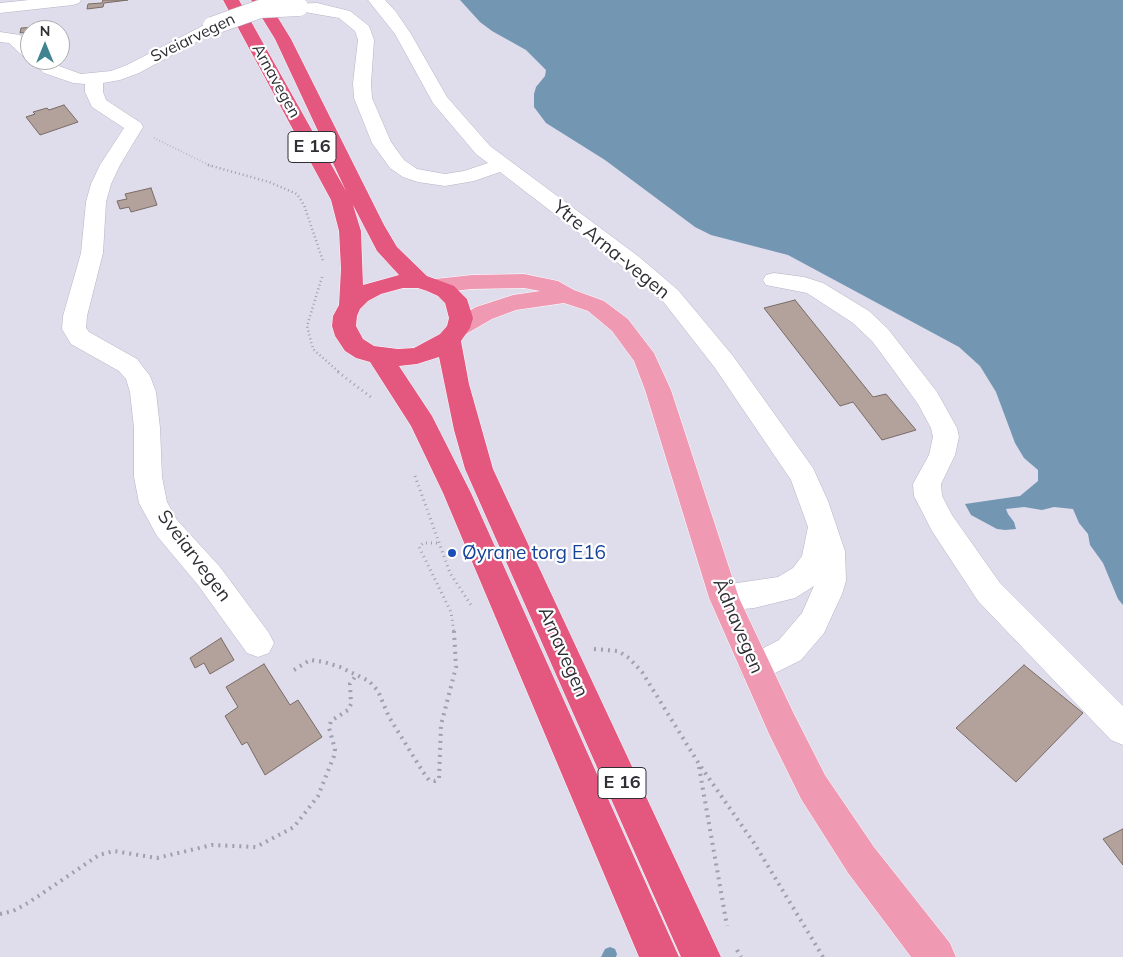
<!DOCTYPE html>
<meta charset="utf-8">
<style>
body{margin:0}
#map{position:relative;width:1123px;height:957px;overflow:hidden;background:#dfdcec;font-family:Mulish,sans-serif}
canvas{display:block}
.north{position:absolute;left:20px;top:20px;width:50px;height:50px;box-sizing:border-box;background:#fff;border:1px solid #acabae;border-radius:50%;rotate:0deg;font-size:14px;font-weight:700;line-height:20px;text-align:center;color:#2f2e34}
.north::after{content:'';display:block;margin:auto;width:18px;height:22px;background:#408492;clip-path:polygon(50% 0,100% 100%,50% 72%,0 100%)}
</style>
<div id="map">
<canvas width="1123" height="957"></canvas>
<div class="north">N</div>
</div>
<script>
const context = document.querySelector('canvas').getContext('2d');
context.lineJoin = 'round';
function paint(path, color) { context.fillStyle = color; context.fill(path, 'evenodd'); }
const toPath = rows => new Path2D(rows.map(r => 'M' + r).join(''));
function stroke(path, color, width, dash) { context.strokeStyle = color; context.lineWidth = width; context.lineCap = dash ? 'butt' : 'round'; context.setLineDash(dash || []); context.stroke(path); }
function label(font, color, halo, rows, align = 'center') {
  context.font = font + ' Mulish,sans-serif'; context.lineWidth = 4.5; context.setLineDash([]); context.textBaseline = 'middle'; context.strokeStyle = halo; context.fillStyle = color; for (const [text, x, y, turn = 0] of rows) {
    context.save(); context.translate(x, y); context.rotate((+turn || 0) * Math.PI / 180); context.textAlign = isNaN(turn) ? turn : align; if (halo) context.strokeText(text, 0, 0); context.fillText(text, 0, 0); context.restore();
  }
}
const water = toPath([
 [460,0,1123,0,1123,605,1118,599,1103,563,1090,545,1088,534,1079,523,1073,509,1054,507,1042,510,1024,507,1006,509,1008,514,1014,522,1016,529,1005,530,997,529,971,515,965,504,1020,496,1038,481,1038,470,1024,458,1015,443,996,392,980,366,959,347,788,255,711,235,695,227,605,160,546,123,534,107,534,94,536,87,545,76,546,70,526,50,492,31,480,22]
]);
const stream = toPath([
 [610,947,615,949,617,954,616,957,601,957,605,949,610,947]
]);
const building = toPath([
 [103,0,128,0,104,3,103,7,87,9,88,4,102,3,103,0],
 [40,27,39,30,20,33,21,28,40,27],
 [64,105,78,122,40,135,26,117,35,114,33,112,47,108,49,110,64,105],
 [151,188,157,205,131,212,129,207,120,209,117,201,127,199,125,194,151,188],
 [795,300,873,397,886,394,916,430,882,440,853,402,840,406,764,308,795,300],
 [221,638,234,660,210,674,204,663,195,668,190,658,221,638],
 [264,664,290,705,298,700,322,737,265,775,247,742,242,745,225,716,238,707,226,687,264,664],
 [1024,665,1083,713,1016,782,956,728,1024,665],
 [1123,829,1123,865,1103,839,1123,829]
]);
const pathFar3 = toPath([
 [154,138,211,166]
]);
const pathFar2 = toPath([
 [208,165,269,182,297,194,304,205,323,261],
 [322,277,307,326,313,349,340,373]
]);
const pathFar1 = toPath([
 [338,372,372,398],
 [415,476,450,573,471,605],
 [437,543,423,543,419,547,451,612,454,632]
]);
const path = toPath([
 [594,649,618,651,629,658,642,672,699,764,754,843,823,957],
 [294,670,310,660,324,662,340,667,369,681,378,691,389,717,423,772,429,780,435,781,439,779,441,725,456,667,454,631],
 [699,767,727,926],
 [0,914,13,911,28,903,99,855,114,851,157,858,212,845,256,847,294,827,318,796,334,756,335,749,329,728,331,721,348,710,351,704,350,684,357,674],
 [737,950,741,957]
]);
const minor = toPath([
 [29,0,81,0,79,3,73,5,0,13,0,3,29,0],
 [368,0,385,0,396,12,411,34,447,97,490,146,638,256,678,290,733,356,813,468,828,501,845,551,846,581,842,594,824,633,801,660,755,683,744,678,739,668,744,658,779,640,802,613,814,586,795,598,754,608,724,611,713,607,709,598,713,589,724,585,778,577,793,568,802,556,808,527,791,480,715,368,662,300,622,266,500,172,474,181,445,186,418,182,403,177,390,168,372,143,354,98,353,83,358,40,355,31,339,18,293,10,291,7,293,4,317,3,350,11,369,26,374,40,371,83,372,98,391,142,404,160,417,169,445,174,464,171,488,163,476,154,433,103,395,34,368,0],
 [212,21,218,22,220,26,218,30,139,73,120,80,103,83,103,92,106,100,141,123,143,127,120,165,111,184,106,202,103,253,87,316,86,328,89,332,137,359,150,376,156,392,160,428,162,477,167,502,177,520,220,567,269,633,274,643,269,653,258,657,247,653,198,585,157,536,139,503,134,477,134,428,130,392,126,379,119,371,71,344,62,329,63,316,81,253,86,202,91,184,100,165,124,128,92,107,85,92,85,84,73,83,44,73,30,60,50,60,56,65,81,74,111,71,127,65,212,21],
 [0,32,20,35,30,44,30,58,24,57,9,43,0,42,0,32],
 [774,273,804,277,823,283,869,311,888,329,937,392,957,428,959,437,955,455,941,484,942,496,952,515,1000,583,1123,706,1123,745,1111,740,978,601,932,531,914,496,913,484,929,455,933,437,931,428,918,404,892,368,872,341,853,323,807,293,766,285,763,280,766,275,774,273]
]);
const major = toPath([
 [524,274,558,281,574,290,604,301,628,319,654,353,671,390,739,598,793,712,825,775,874,847,950,943,956,957,911,957,848,873,801,799,769,734,709,598,645,390,634,361,612,331,588,311,564,303,516,310,492,319,466,334,458,336,450,334,446,328,450,322,476,307,513,295,540,291,524,288,472,289,435,293,427,291,424,286,427,281,435,279,472,275,524,274]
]);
const highway = toPath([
 [223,0,239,0,346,191,275,39,251,0,267,0,291,39,384,225,397,247,427,276,454,286,467,299,473,318,470,328,461,341,469,384,493,469,721,957,681,957,465,469,454,430,439,357,417,364,399,366,432,416,471,493,679,957,639,957,443,493,411,426,370,362,356,358,345,351,335,336,332,326,333,316,339,305,341,269,339,231,331,200,223,0],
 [353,205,377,251,399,275,363,285,361,231,353,205],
 [403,288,418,288,427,291,438,296,445,303,449,318,447,326,440,334,414,348,398,349,374,346,363,339,356,326,357,316,360,309,368,301,381,294,403,288]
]);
const minorBridge = toPath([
 [212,26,260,9,299,7]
]);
const markers = [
 [452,553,5,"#1a4fb4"]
];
const farStreetnames = [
 ["Sveiarvegen",193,38,-26],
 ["Arnavegen",276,81,61]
];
const shields = [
 [312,147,48],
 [622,783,48]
];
const shieldNames = [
 ["E 16",312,147],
 ["E 16",622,783]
];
const streetNames = [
 ["Ytre Arna-vegen",611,250,39],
 ["Sveiarvegen",194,556,53],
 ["Ådnavegen",738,626,67],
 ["Arnavegen",563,652,66]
];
const transitNames = [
 ["Øyrane torg E16",462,553]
];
paint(water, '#7396b2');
paint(stream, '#7396b2');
paint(building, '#b2a29b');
stroke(building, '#796b64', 1);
stroke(minor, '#b6b3c3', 1);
stroke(major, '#fff', 1);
stroke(highway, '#fff', 1);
stroke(pathFar3, '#a19fab', 2, [0.5, 2.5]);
stroke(pathFar2, '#a19fab', 2.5, [1, 3]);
stroke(pathFar1, '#a19fab', 3, [1, 4]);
stroke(path, '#a19fab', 4, [2, 5]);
paint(minor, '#fff');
paint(major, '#ef9ab2');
paint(highway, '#e4577e');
stroke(minorBridge, '#b6b3c3', 19, []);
stroke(minorBridge, '#fff', 18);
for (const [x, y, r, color] of markers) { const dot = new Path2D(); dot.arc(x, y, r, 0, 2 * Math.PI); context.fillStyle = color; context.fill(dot); stroke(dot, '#fff', 2); }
label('16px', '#2f2e34', '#fff', farStreetnames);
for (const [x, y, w] of shields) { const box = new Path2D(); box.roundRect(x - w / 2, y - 15.5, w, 31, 4); context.fillStyle = '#fff'; context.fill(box); stroke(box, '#2f2e34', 1); }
label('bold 18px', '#2f2e34', null, shieldNames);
label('19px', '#2f2e34', '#fff', streetNames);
label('19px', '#164399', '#fff', transitNames, 'left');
</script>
